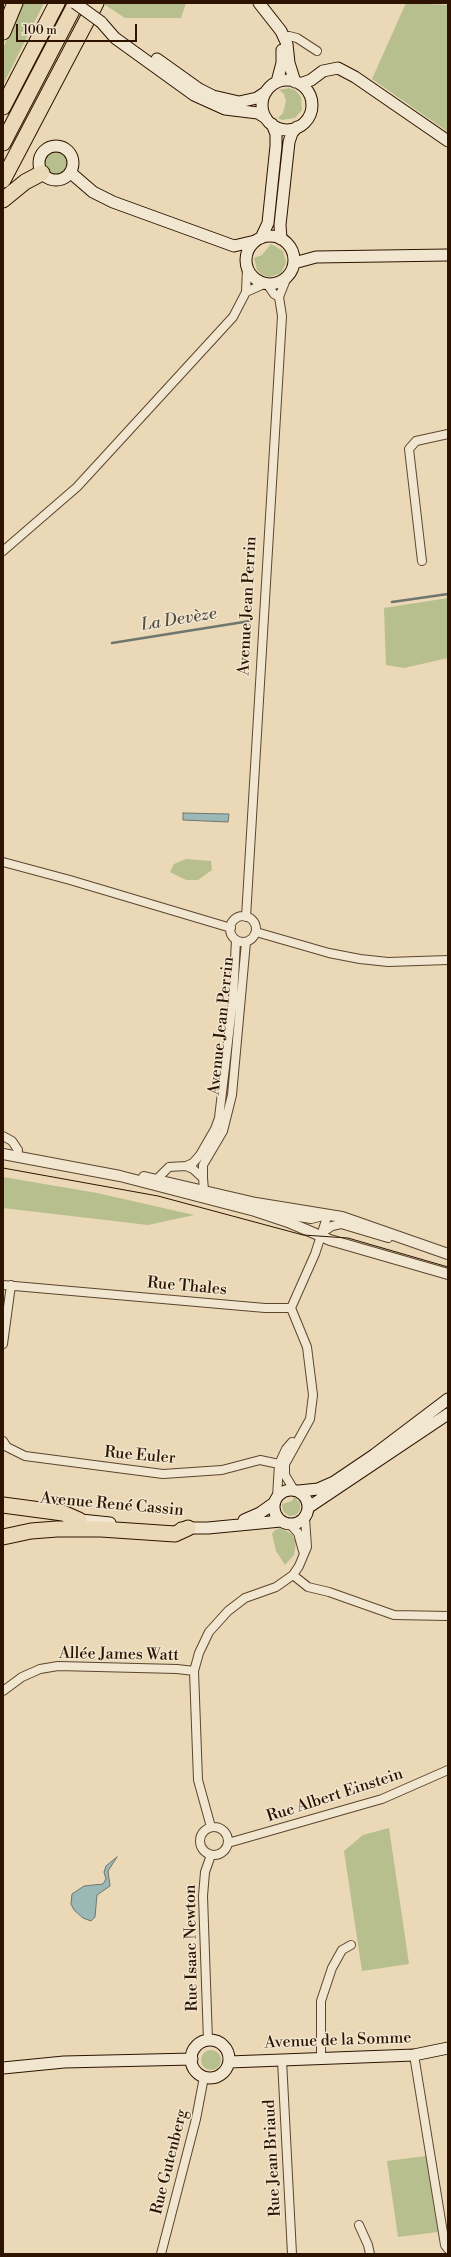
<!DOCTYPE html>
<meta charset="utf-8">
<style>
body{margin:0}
#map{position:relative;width:451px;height:2257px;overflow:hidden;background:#ead8b6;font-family:"Libre Bodoni",serif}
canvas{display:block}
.frame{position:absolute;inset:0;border:4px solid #2e1400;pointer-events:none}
.scale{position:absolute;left:16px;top:24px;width:121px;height:18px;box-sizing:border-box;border:2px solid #2e1400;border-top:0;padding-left:5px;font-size:12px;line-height:14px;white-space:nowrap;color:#2e1400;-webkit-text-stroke:3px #f1e6d0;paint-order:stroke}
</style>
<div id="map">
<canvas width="451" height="2257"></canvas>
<div class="frame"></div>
<div class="scale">100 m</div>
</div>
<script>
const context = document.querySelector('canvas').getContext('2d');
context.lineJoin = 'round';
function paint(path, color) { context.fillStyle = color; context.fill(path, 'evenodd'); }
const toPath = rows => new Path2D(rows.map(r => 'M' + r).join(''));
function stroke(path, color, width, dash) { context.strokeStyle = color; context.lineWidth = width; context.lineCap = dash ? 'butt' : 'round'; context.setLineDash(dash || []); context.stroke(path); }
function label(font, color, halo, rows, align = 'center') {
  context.font = font + ' "Libre Bodoni",serif'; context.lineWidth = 3; context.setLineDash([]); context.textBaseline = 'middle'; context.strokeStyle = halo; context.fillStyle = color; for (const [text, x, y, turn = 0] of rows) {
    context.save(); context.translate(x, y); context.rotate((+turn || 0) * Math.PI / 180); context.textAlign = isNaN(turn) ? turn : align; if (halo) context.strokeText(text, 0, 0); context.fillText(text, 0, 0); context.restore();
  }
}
const green = toPath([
 [21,3,44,3,3,85,3,49],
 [102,3,186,3,181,18,125,18],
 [406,3,448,5,448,132,372,79],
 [289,88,295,90,301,97,302,110,295,118,282,120,278,118,283,113,286,101,284,94,279,90],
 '45 163a11 11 0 1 1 22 0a11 11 0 1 1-22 0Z',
 [271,244,283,251,286,263,281,273,270,277,262,275,257,270,254,258,262,255],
 [448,598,448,658,404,668,386,665,384,608],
 [186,859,211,861,212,870,198,880,186,880,170,872,174,864],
 [3,1177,97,1193,194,1215,148,1225,3,1208],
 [294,1497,300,1503,300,1510,296,1515,289,1516,283,1511,282,1504,292,1501],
 [280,1528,292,1534,296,1542,294,1555,285,1565,276,1551,272,1534,275,1530],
 [389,1828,409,1964,362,1971,344,1851,363,1835],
 '201 2060a10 10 0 1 1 20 0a10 10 0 1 1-20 0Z',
 [426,2156,438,2232,398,2237,387,2161]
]);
const water = toPath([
 [183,813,229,814,228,822,183,820,183,813],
 [117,1857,108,1871,110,1886,97,1895,95,1917,91,1921,83,1918,74,1910,71,1904,72,1894,84,1886,103,1884,106,1879,104,1872,106,1866,117,1857]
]);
const stream = toPath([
 [392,602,448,594],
 [112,643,250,621]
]);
const minor = toPath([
 [283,38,289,36,297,38,317,51],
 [267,284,274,294,279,297],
 [246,292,264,284],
 [3,551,77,487,233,317,246,292,247,268],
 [422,561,409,449,416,441,448,434],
 [3,862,70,880,231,928],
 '230 929a13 13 0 1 1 26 0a13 13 0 1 1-26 0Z',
 [246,917,282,316,279,297,287,277],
 [256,932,329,953,360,959,388,962,448,960],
 [3,1136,12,1141,18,1150,17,1157],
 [186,1166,193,1163,200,1155,215,1129,219,1118,233,999,236,940],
 [203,1178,203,1165,223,1131,232,1095,246,942],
 [161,1184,159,1177,169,1167,186,1166,193,1169,203,1178,204,1190,200,1193],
 [268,1212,311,1219,327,1215],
 [322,1233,332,1226,341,1224,388,1238],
 [3,1285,265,1308,291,1308,315,1254,328,1214],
 [291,1308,307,1347,313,1395,310,1419,285,1464,285,1475,294,1490],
 [3,1344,11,1285],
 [3,1441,7,1447,25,1456,163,1474,222,1470,260,1460,279,1464],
 [277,1497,279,1464,286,1449,292,1442],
 [290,1524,298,1533,303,1551],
 [293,1575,308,1587,329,1592,394,1615,448,1616],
 [3,1691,22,1677,40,1669,58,1666,177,1669,194,1671],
 '200 1841a14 14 0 1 1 28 0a14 14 0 1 1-28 0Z',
 [211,1827,198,1780,194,1671,199,1653,209,1632,228,1611,245,1598,276,1587,293,1575,299,1566,307,1547,305,1518],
 [228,1843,382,1799,448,1770],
 [208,2041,203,1896,205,1872,211,1855],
 [414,2055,445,2245,448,2249],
 [321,2058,321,2001,332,1968,342,1950,351,1945],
 [282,2060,292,2254],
 [359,2225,368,2245,370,2254],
 [161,2254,196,2119,204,2077]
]);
const tertiary = toPath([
 [3,1154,120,1176,255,1211,288,1222,330,1240,448,1274],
 [144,1177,256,1203,342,1217,448,1254]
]);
const secondary = toPath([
 [259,3,281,31,287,44,289,63,295,82],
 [101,22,115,38,194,95,225,109,258,113,266,118],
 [157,59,199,89,213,96,239,102,257,98,266,92],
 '262 105a25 25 0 1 1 50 0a25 25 0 1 1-50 0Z',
 [277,82,282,63,282,50],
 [300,84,311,80,323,71,338,68,355,77,448,141],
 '39 163a17 17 0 1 1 34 0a17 17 0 1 1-34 0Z',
 [71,173,93,192,113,202,234,246,255,241],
 '246 260a24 24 0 1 1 48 0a24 24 0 1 1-48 0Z',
 [261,238,268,223,276,146,276,134,272,124],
 [281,239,280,225,289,142,292,133,297,127],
 [294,263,316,257,448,255],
 '274 1507a17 17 0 1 1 34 0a17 17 0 1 1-34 0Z',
 [299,1491,318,1489,334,1482,374,1455,448,1399],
 [309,1507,448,1414],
 [71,1519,110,1523],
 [244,1520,260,1513,274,1503],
 [181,1528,208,1528,281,1521],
 '191 2059a19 19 0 1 1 38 0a19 19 0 1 1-38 0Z',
 [229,2062,414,2055,448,2048],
 [3,2068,64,2062,192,2059]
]);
const motorway = toPath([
 [3,32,15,3],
 [3,107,57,3],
 [3,143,76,3],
 [3,180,96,3],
 [3,200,25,182,42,173],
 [3,1505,63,1513,79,1520],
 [3,1537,31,1531,57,1529,101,1529,175,1534,188,1528]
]);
const tram = toPath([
 [3,1168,158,1196,303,1235,348,1238,448,1267]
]);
const secondaryBridge = toPath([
 [75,3,101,22]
]);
const streetNames = [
 ["Avenue Jean Perrin",248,606,-87],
 ["Avenue Jean Perrin",222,1026,-84],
 ["Rue Thales",187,1287,5],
 ["Rue Euler",140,1456,5],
 ["Avenue René Cassin",112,1505,5],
 ["Allée James Watt",119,1655,1],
 ["Rue Albert Einstein",335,1796,-18],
 ["Rue Isaac Newton",192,1948,-91],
 ["Avenue de la Somme",338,2041,-2],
 ["Rue Jean Briaud",273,2158,-93],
 ["Rue Gutenberg",170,2162,-76]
];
const waterNames = [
 ["La Devèze",179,620,-9]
];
paint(green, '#b7bf8e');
paint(water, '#9bb8b7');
stroke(water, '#6f766e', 1);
stroke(stream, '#6f766e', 2.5);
stroke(minor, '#5d452e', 10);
stroke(tertiary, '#5d452e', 12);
stroke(secondary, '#2e1400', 13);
stroke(motorway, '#2e1400', 17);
stroke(minor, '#f1e6d0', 8);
stroke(tertiary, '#f1e6d0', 10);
stroke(secondary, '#f1e6d0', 11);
stroke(motorway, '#ead8b6', 15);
stroke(tram, '#2e1400', 1);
stroke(secondaryBridge, '#2e1400', 13, []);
stroke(secondaryBridge, '#f1e6d0', 11);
label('16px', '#2e1400', '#f1e6d0', streetNames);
label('italic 17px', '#544d40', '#f1e6d0', waterNames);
</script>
